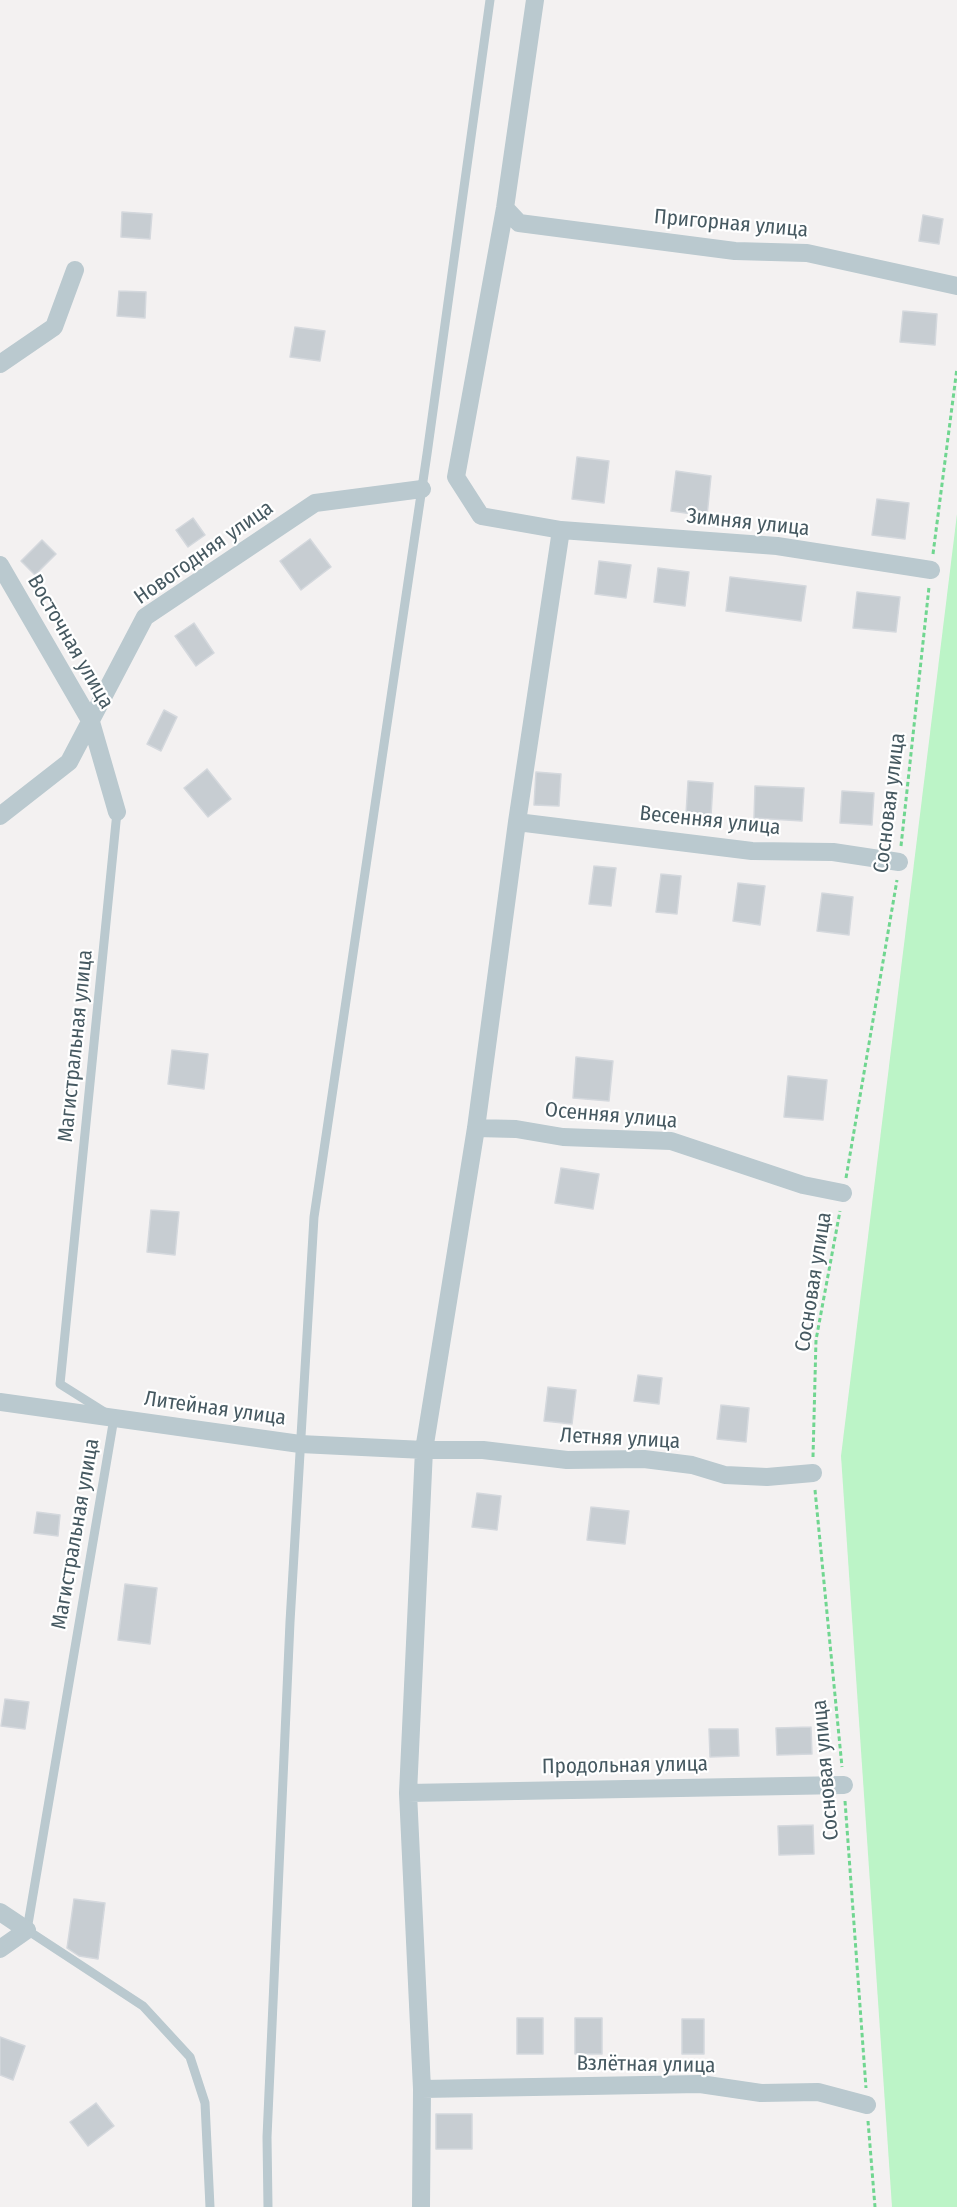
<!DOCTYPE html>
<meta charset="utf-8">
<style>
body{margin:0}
canvas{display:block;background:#f3f1f1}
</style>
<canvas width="957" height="2207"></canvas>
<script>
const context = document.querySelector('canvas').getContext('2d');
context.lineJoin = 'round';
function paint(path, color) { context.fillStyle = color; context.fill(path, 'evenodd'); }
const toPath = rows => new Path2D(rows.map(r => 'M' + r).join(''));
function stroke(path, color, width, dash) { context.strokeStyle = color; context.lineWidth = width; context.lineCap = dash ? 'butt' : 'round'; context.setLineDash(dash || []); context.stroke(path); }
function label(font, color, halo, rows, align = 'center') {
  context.font = font + ' "Fira Sans Condensed",sans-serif'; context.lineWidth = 4.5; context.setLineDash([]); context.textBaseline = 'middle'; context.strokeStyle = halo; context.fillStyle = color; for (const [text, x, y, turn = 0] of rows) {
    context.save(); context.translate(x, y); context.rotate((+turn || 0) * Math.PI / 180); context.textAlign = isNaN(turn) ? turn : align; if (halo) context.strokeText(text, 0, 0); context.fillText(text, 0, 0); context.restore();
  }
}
const green = toPath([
 [957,514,957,2207,892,2207,841,1456]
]);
const building = toPath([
 [122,212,152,214,150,239,121,237,122,212],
 [923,215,943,219,939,244,919,241,923,215],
 [119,291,146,292,145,318,117,316,119,291],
 [903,311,937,314,935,345,900,342,903,311],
 [295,327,325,331,320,361,290,357,295,327],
 [577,457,609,461,604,503,572,499,577,457],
 [676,471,711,476,707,516,671,511,676,471],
 [877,499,909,503,905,539,872,535,877,499],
 [193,518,205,535,188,547,176,530,193,518],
 [310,539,331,567,301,590,280,561,310,539],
 [42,540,56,554,35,575,21,561,42,540],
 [599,561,631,565,626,598,595,594,599,561],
 [658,568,689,572,685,606,654,602,658,568],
 [730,577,806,586,801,621,726,611,730,577],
 [857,592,900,597,896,632,853,628,857,592],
 [194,623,214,653,196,666,175,636,194,623],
 [164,710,177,717,161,751,147,744,164,710],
 [207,769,231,799,208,817,184,788,207,769],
 [536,772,561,774,559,806,534,805,536,772],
 [688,781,713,783,711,816,686,814,688,781],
 [755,786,804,788,802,821,754,818,755,786],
 [842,791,874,793,872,825,840,823,842,791],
 [594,866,616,868,611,906,589,904,594,866],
 [661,874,681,876,677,914,656,912,661,874],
 [738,883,765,886,760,925,733,921,738,883],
 [822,893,853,897,849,935,817,931,822,893],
 [172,1050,208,1054,204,1089,168,1084,172,1050],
 [576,1057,613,1061,609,1101,573,1098,576,1057],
 [788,1076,827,1080,823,1120,784,1117,788,1076],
 [561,1168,599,1174,593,1209,555,1203,561,1168],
 [151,1210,179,1212,175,1255,147,1252,151,1210],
 [638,1375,662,1378,659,1404,634,1401,638,1375],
 [548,1387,576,1390,572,1424,544,1421,548,1387],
 [721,1405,749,1408,746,1442,717,1439,721,1405],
 [477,1493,501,1496,497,1530,472,1527,477,1493],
 [591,1507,629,1511,625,1544,587,1540,591,1507],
 [37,1512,60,1515,58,1536,34,1533,37,1512],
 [125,1584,157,1588,150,1644,118,1640,125,1584],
 [5,1699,29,1702,25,1729,1,1726,5,1699],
 [811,1727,812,1754,777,1755,776,1728,811,1727],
 [709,1729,738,1729,739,1756,710,1757,709,1729],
 [813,1825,814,1854,779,1855,778,1826,813,1825],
 [74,1899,105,1903,98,1959,79,1956,67,1948,74,1899],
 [517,2018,543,2018,543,2054,517,2054,517,2018],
 [575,2018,602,2018,602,2054,575,2054,575,2018],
 [682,2019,704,2019,704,2054,682,2054,682,2019],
 [0,2037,25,2046,13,2080,0,2075,0,2037],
 [96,2103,114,2126,88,2146,70,2122,96,2103],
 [436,2114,472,2114,472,2149,436,2149,436,2114]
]);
const path = toPath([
 [933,554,957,368],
 [901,846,929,587],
 [846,1178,897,880],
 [813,1457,816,1340,840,1211],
 [815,1490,842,1767],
 [845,1801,866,2088],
 [868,2121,875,2207]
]);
const lane = toPath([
 [117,812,60,1384,114,1418,27,1930,143,2006,190,2057,205,2103,210,2207],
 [268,2207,267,2137,290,1622,314,1217,427,454,490,0]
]);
const street = toPath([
 [505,208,519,223,735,251,807,253,957,286],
 [0,364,54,327,75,270],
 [561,530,777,546,931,570],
 [0,565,91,722,117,812],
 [0,816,69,762,145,617,315,503,422,489],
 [517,822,752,851,833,852,899,862],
 [476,1128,516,1129,563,1137,671,1141,803,1185,843,1193],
 [0,1402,300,1444,424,1450,483,1450,567,1460,644,1459,692,1465,725,1475,767,1477,813,1473],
 [408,1793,844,1785],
 [0,1912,27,1930,0,1949],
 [422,2089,700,2084,761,2093,818,2092,867,2105],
 [421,2207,422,2089,408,1793,424,1450,476,1128,517,822,561,530,481,516,456,477,505,208,535,0]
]);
const streetNames = [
 ["Пригорная улица",731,224,5],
 ["Зимняя улица",748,523,6],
 ["Новогодняя улица",204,553,-35],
 ["Восточная улица",70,642,60],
 ["Сосновая улица",890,803,-83],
 ["Весенняя улица",710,821,6],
 ["Магистральная улица",76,1046,-84],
 ["Осенняя улица",611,1116,5],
 ["Сосновая улица",814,1282,-81],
 ["Литейная улица",215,1409,8],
 ["Летняя улица",620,1439,3],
 ["Магистральная улица",76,1534,-80],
 ["Продольная улица",625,1766,-1],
 ["Сосновая улица",826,1770,-95],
 ["Взлётная улица",646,2065,1]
];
paint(green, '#bcf4c7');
paint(building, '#c7cdd2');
stroke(building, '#d4d8dd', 1.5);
stroke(path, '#70d690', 3, [4.5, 3]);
stroke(lane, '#bac9cf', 9);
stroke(street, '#bac9cf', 18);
label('21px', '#465961', '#fff', streetNames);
</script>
